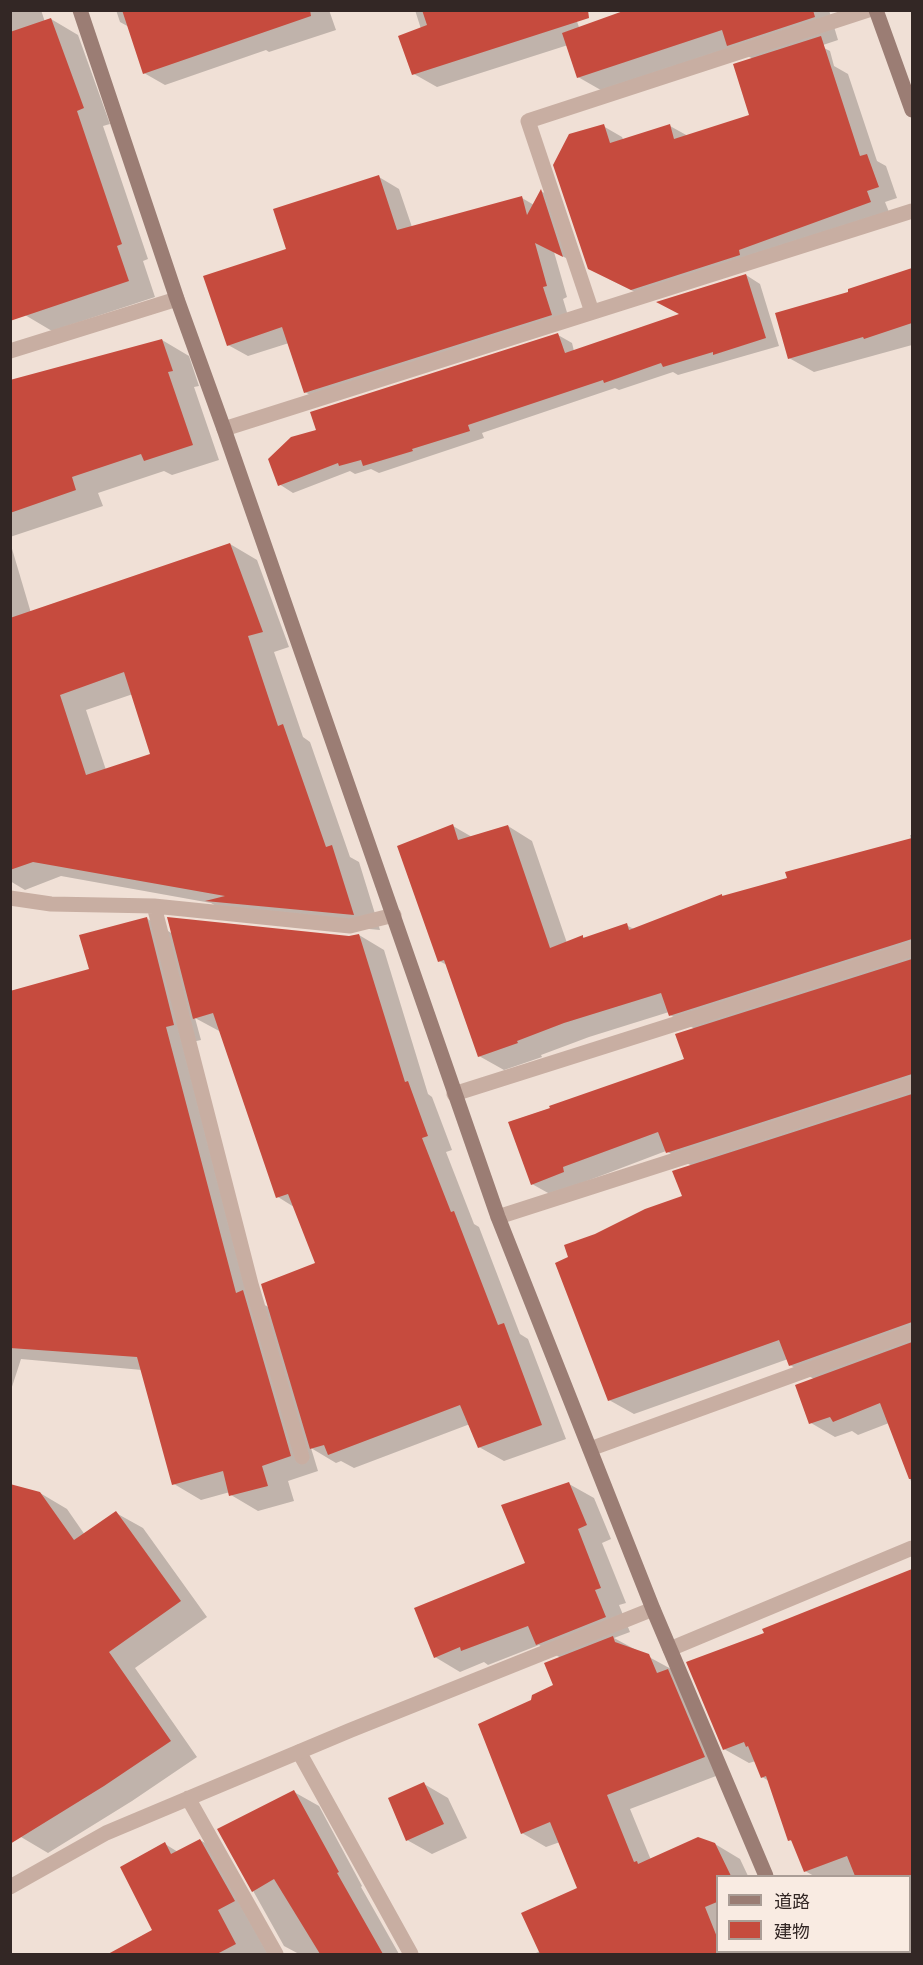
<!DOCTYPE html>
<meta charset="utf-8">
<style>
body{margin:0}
#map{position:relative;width:923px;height:1965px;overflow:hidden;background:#f0e0d6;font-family:Quicksand,"Noto Sans JP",sans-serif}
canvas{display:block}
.frame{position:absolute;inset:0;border:12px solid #332725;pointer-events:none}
.legend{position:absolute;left:716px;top:1875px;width:195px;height:78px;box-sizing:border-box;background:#f9ebe2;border:2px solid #aa9d96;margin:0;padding:8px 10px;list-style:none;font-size:18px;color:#332725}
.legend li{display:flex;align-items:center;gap:12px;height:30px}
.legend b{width:30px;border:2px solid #aa9d96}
</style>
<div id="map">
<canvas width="923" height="1965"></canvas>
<div class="frame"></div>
<ul class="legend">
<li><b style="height:8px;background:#9b7d74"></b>道路</li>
<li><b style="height:16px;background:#c64b3e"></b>建物</li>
</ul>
</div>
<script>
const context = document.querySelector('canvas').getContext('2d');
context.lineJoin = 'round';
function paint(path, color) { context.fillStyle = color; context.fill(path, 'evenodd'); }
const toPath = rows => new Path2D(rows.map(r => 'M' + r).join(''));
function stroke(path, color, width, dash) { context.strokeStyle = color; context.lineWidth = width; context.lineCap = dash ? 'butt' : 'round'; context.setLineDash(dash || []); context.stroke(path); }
const shadow = toPath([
 [10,10,41,10,45,22,51,19,78,35,110,124,103,126,148,259,143,261,155,297,52,331,25,315,10,274],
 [116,10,329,10,336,30,269,52,266,50,165,85,144,73,129,27,120,22],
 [415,10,573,10,580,30,638,10,829,10,838,40,820,46,830,51,834,66,848,74,877,161,886,166,897,198,885,202,889,212,651,300,609,279,603,126,622,137,624,141,670,126,688,136,751,116,753,59,743,53,613,97,578,77,568,45,437,87,414,74,421,29],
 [379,177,399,189,412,227,522,198,534,205,541,191,561,203,582,266,554,252,567,297,563,299,571,326,325,404,305,392,289,343,248,356,228,345,288,250],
 [912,269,912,345,814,372,789,358,850,293,849,290],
 [746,275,760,284,779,346,678,375,673,372,619,390,615,388,482,433,484,438,379,473,371,469,355,474,350,471,293,493,279,484,318,431,558,335,572,343,574,351,681,314],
 [162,340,189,356,199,386,194,387,219,460,172,475,164,471,98,493,103,506,10,537,10,382],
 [10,542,31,613,230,544,257,560,289,647,274,652,303,737,310,742,350,857,359,862,380,930,233,916,211,903,61,876,25,890,10,881],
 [133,694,152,755,106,770,86,710],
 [453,826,472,837,508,826,532,841,567,943,583,937,586,939,626,925,634,929,722,895,724,897,789,879,911,840,910,835,912,835,912,1484,889,1423,858,1435,852,1431,835,1437,811,1423,814,1379,790,1365,788,1359,634,1414,609,1400,570,1258,595,1235,684,1197,692,1166,666,1151,587,1181,557,1198,532,1184,552,1109,686,1060,695,1029,670,1015,669,1012,589,1037,541,1055,542,1057,504,1070,479,1056,447,965,439,961],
 [146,918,173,934,349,937,359,935,384,950,428,1094,432,1097,452,1150,446,1152,474,1224,479,1227,520,1334,528,1339,566,1439,504,1461,479,1447,470,1424,354,1468,341,1461,336,1463,311,1448,318,1471,288,1481,294,1501,258,1511,231,1495,230,1492,201,1500,174,1484,142,1370,21,1359,10,1393,10,993,91,970],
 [195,1018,221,1032,278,1197,294,1207,317,1264,270,1308,261,1303,192,1042,201,1040],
 [569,1484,594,1498,611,1539,602,1543,626,1603,619,1605,630,1632,614,1638,673,1670,729,1771,630,1809,651,1860,715,1844,740,1859,748,1876,718,1876,718,1952,742,1952,743,1954,534,1954,540,1951,579,1889,560,1842,546,1847,522,1833,532,1701,555,1686,561,1658,539,1645,488,1665,484,1662,460,1672,435,1657,527,1564],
 [40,1493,67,1509,85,1535,116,1513,143,1528,207,1617,135,1668,197,1757,132,1801,48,1853,21,1837,12,1823],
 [912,1570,912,1928,910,1929,910,1876,814,1876,805,1871,794,1842,789,1840,769,1781,762,1777,756,1761,749,1763,724,1749,766,1634,764,1630],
 [424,1784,448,1798,467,1838,432,1854,407,1840],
 [294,1792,319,1806,362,1886,361,1887,399,1954,323,1954,322,1952,318,1954,299,1954,284,1946,219,1830],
 [200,1840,219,1851,277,1954,111,1954,154,1930,165,1844,178,1852]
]);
const building = toPath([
 [122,10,310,10,311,16,143,74],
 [422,10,588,10,589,18,412,75,398,36,427,25],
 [626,10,813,10,815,17,727,46,722,30,577,78,562,33],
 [51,18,84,108,77,111,122,244,117,246,129,281,10,321,10,32],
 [821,36,860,156,867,154,879,187,867,191,871,202,739,250,740,255,631,290,588,269,553,165,569,134,604,124,610,143,670,124,674,139,749,115,733,64],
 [379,175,397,230,522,196,527,215,541,189,563,257,535,243,547,286,543,287,552,315,304,393,282,327,227,346,203,276,286,249,273,209],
 [912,268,912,323,864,339,863,337,788,359,775,313,848,292,848,289],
 [746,274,766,338,713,355,713,352,663,367,661,363,604,383,603,380,468,425,470,431,412,449,413,451,363,466,361,460,339,466,338,463,278,486,268,459,291,437,316,430,310,412,558,333,565,353,679,314,656,302],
 [162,339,173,371,168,372,193,445,144,461,141,454,72,477,76,490,10,513,10,380],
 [230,543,263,632,248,636,278,726,283,724,326,847,332,845,354,915,205,901,225,896,33,862,10,870,10,618],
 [124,672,150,754,86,775,60,695],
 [453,824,458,840,508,825,550,948,583,935,583,938,627,923,629,930,722,894,722,896,787,878,785,872,912,838,912,939,669,1016,661,993,564,1023,517,1041,518,1043,478,1057,444,960,438,962,397,846],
 [147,917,174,1025,166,1027,236,1293,243,1290,291,1456,262,1466,268,1486,229,1496,223,1471,172,1485,137,1357,10,1348,10,991,89,969,79,935],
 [167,917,349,936,359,934,405,1082,408,1081,428,1136,422,1138,451,1212,454,1211,498,1325,504,1323,542,1425,478,1448,460,1405,328,1455,324,1445,310,1449,261,1284,315,1263,288,1194,276,1198,213,1013,193,1019],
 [912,959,912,1074,666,1153,658,1132,563,1167,564,1172,531,1185,508,1122,550,1108,549,1106,684,1059,675,1034],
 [912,1094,912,1322,789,1366,779,1340,608,1401,555,1263,568,1257,564,1245,595,1234,645,1209,682,1196,672,1171],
 [912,1342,912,1479,909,1479,880,1403,833,1422,830,1417,809,1424,795,1385],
 [569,1482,587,1525,578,1529,601,1588,595,1590,606,1617,536,1645,528,1626,461,1651,460,1647,434,1658,414,1608,525,1563,501,1505],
 [10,1484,40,1492,74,1540,116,1511,181,1601,109,1652,171,1741,104,1786,10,1844],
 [912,1569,912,1876,855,1876,847,1856,804,1872,791,1840,788,1841,766,1776,761,1778,748,1746,746,1747,744,1742,723,1750,686,1662,764,1633,762,1629],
 [613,1636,615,1642,649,1654,657,1673,668,1669,705,1757,607,1795,634,1862,637,1861,638,1864,698,1837,715,1843,731,1876,717,1876,717,1902,705,1907,717,1937,717,1952,724,1952,725,1954,540,1954,521,1913,577,1888,550,1822,521,1834,478,1724,531,1700,532,1695,553,1685,544,1663],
 [424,1782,444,1824,406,1841,388,1798],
 [294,1790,339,1872,337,1873,383,1954,320,1954,274,1879,252,1892,217,1829],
 [200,1839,235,1901,218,1910,236,1944,217,1954,108,1954,152,1930,120,1867,165,1842,171,1854]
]);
const lane = toPath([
 [299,1752,411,1954]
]);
const street = toPath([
 [592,312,528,121,868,10],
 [10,351,177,299],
 [224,429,912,211],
 [10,898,51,904,154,906,350,926,394,915],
 [154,906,251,1284,302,1457],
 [454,1094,912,949],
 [498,1217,912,1084],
 [590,1449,912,1332],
 [670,1649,912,1548],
 [188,1798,276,1954],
 [10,1887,106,1833,351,1730,653,1609]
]);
const secondary = toPath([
 [80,10,177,299,224,429,498,1217,653,1609,766,1876],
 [876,10,912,110],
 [796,1952,797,1954]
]);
paint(shadow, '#0003');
paint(building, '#c64b3e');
stroke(lane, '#c8aea2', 15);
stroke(street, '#c8aea2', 15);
stroke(secondary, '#9b7d74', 15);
</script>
